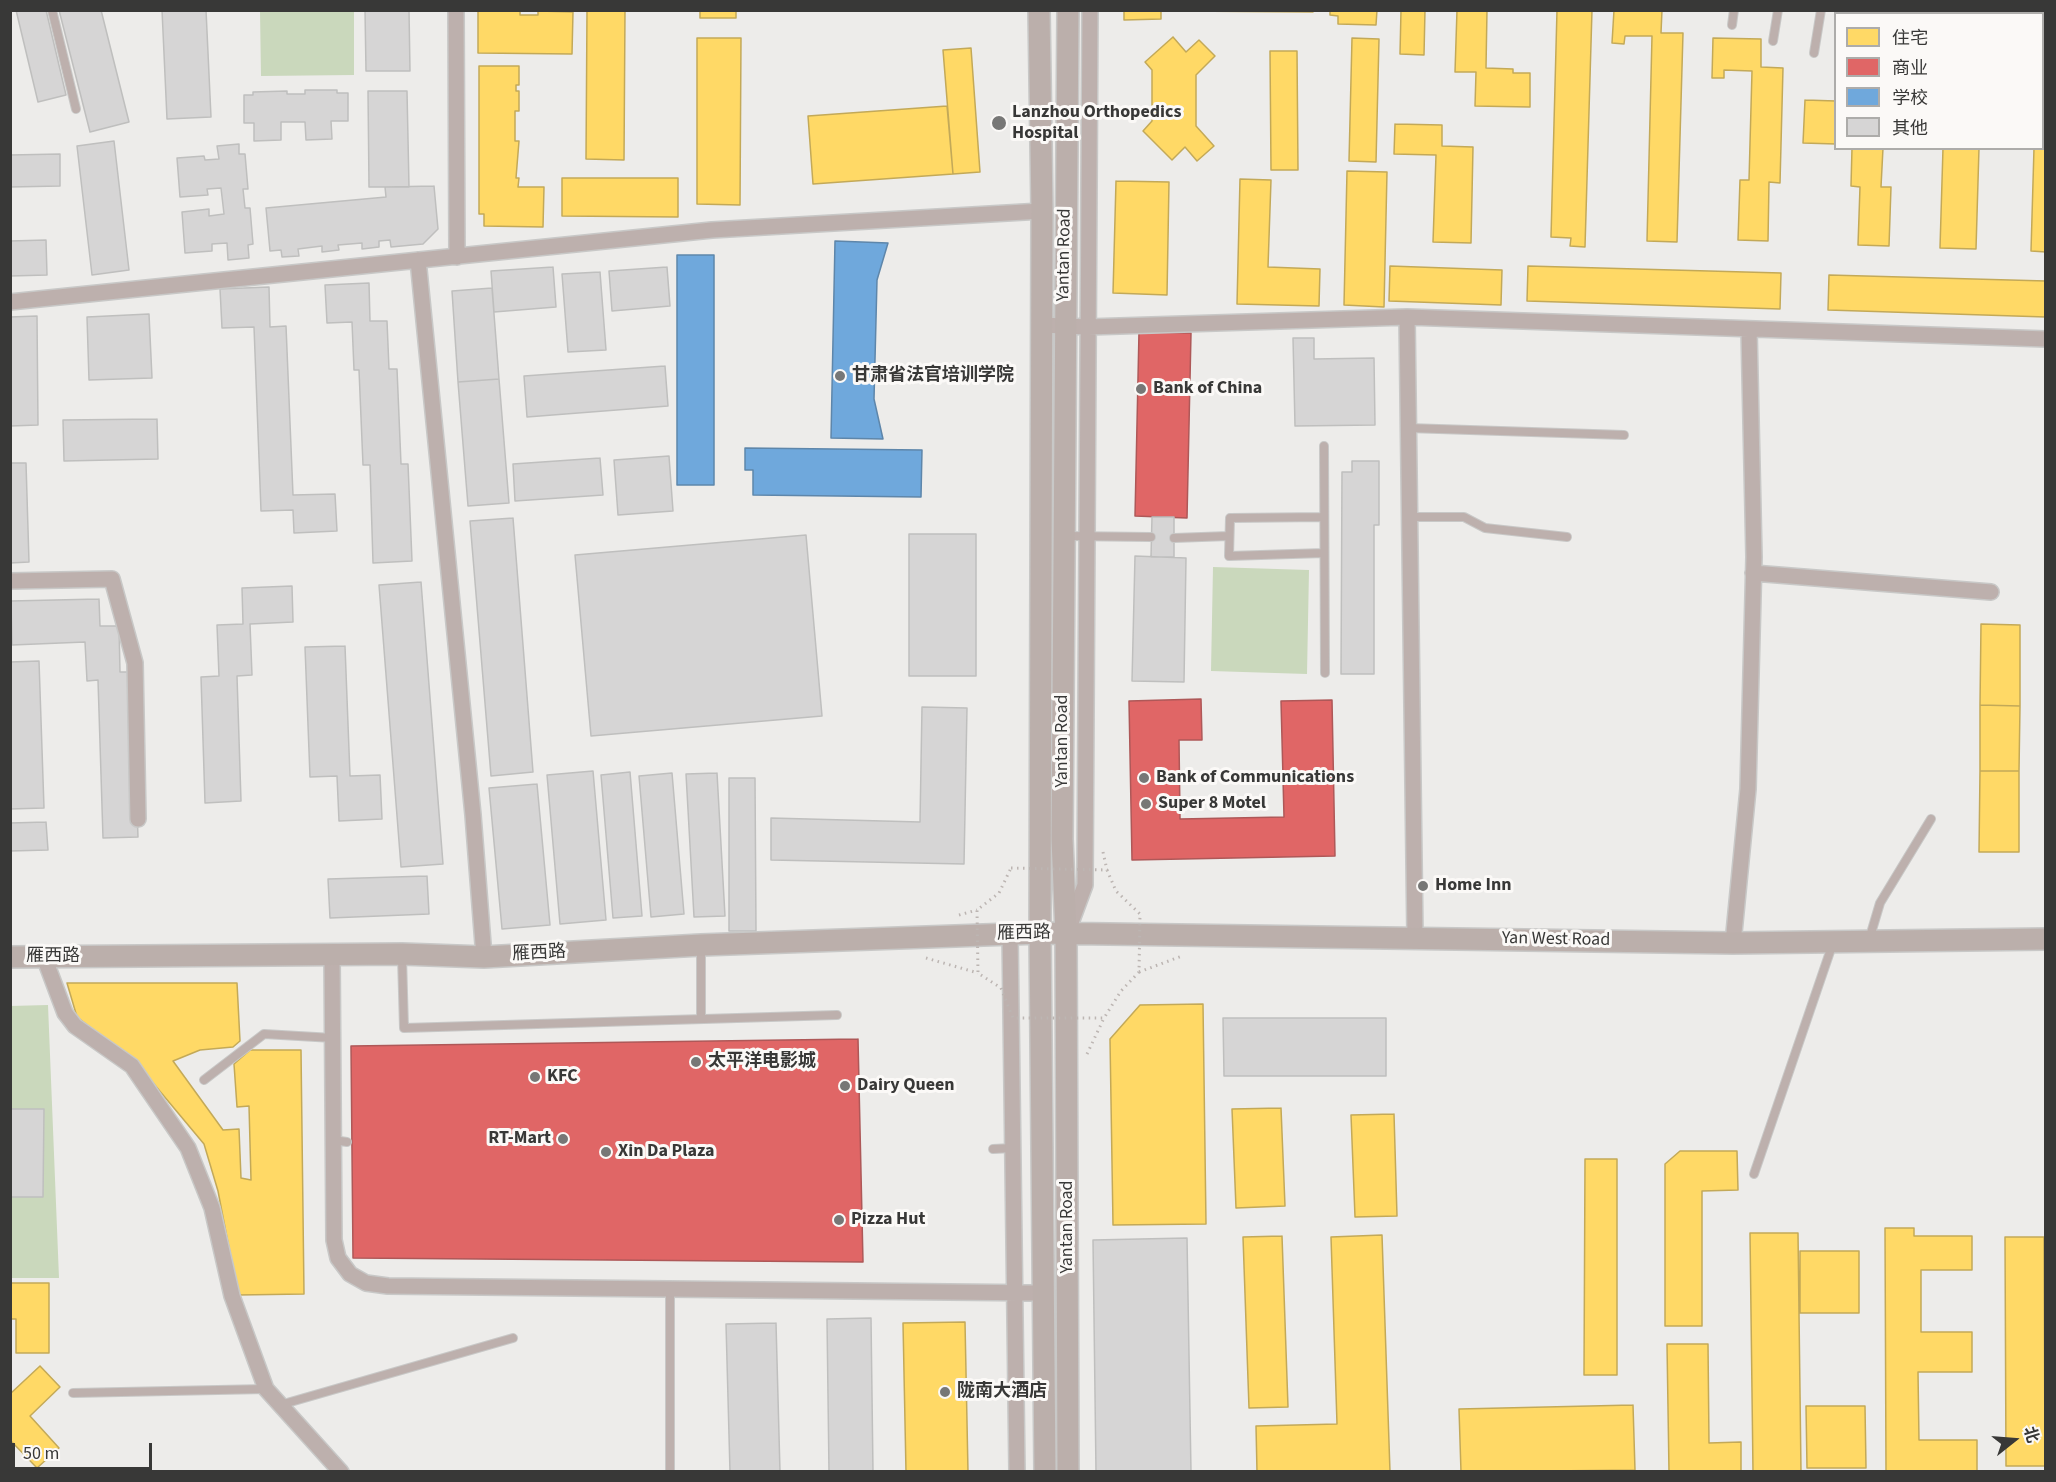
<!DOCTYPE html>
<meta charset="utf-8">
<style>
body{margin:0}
#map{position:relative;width:2056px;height:1482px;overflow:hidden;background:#edecea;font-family:"Source Sans 3","Noto Sans SC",sans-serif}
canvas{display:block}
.frame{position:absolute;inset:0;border:12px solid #383837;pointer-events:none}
.legend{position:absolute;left:1834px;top:12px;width:210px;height:138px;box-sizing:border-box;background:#fbf9f7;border:2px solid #adacaa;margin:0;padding:8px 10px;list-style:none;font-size:18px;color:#383837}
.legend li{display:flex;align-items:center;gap:12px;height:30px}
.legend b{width:30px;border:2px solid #adacaa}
.north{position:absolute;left:1984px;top:1410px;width:60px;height:60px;-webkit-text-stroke:4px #fbf9f7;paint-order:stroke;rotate:73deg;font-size:16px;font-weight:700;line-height:24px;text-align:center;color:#383837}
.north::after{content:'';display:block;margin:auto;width:21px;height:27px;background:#383837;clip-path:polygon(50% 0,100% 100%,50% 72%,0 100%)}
.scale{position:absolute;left:12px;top:1443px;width:140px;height:27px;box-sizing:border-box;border:3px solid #383837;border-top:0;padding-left:8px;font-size:18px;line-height:21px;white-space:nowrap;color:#383837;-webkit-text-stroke:4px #fbf9f7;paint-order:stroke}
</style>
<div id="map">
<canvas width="2056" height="1482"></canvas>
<div class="frame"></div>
<ul class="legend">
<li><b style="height:16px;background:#ffd966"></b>住宅</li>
<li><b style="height:16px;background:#e06666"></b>商业</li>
<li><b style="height:16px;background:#6fa8dc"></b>学校</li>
<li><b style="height:16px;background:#d6d5d5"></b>其他</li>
</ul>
<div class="north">北</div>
<div class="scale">50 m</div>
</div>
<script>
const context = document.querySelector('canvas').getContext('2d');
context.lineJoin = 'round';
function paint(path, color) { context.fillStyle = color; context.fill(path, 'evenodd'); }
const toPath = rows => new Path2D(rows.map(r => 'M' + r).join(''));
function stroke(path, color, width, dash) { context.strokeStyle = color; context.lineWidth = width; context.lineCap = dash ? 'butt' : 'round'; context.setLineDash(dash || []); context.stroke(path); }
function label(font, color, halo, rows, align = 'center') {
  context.font = font + ' "Source Sans 3","Noto Sans SC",sans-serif'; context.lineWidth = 6; context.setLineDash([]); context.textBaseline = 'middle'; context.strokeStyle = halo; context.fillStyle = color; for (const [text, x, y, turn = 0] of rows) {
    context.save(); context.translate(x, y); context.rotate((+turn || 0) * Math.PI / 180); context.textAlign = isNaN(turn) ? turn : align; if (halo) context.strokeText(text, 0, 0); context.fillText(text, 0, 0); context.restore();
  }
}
const green = toPath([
 [260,11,354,11,354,75,261,76],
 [1213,567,1309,570,1307,674,1211,671],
 [48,1005,59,1278,11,1278,10,1006]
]);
const homes = toPath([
 [478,10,520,10,520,15,538,15,538,11,573,12,572,54,478,53,478,10],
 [587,10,625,10,624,160,586,159,587,10],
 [700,10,736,10,736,18,700,18,700,10],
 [1124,10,1161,10,1161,19,1124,20,1124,10],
 [1179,10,1313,10,1313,12,1179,11,1179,10],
 [1330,10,1377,10,1376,25,1338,24,1338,16,1330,15,1330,10],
 [1401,10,1425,10,1424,55,1400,54,1401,10],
 [1457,10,1487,10,1486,68,1513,69,1513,73,1530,73,1530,107,1475,106,1476,72,1455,72,1457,10],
 [1557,10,1592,10,1585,247,1570,246,1571,238,1551,237,1557,10],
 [1614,10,1662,10,1661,33,1683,33,1677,242,1647,241,1652,36,1625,36,1624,44,1612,43,1614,10],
 [1173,37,1186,52,1199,40,1215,56,1196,75,1196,126,1214,146,1197,161,1185,147,1172,160,1143,131,1152,121,1152,70,1145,62,1173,37],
 [697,38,741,38,740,205,697,204,697,38],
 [1352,38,1379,39,1376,162,1349,161,1352,38],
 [1713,38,1761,39,1761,67,1783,68,1780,183,1769,182,1768,241,1738,240,1740,180,1749,180,1752,71,1724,70,1724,78,1712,78,1713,38],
 [971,48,980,172,953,174,943,50,971,48],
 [1270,51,1297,51,1298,170,1271,170,1270,51],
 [479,66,519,66,519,85,516,85,516,91,519,91,519,111,515,111,515,141,519,141,516,178,519,178,518,187,544,187,543,227,484,226,484,214,479,214,479,66],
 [1805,100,1836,101,1836,144,1803,143,1805,100],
 [947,106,953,174,813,184,808,116,947,106],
 [1395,124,1442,125,1442,146,1473,147,1471,243,1433,242,1436,155,1394,154,1395,124],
 [2042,124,2046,124,2046,252,2031,251,2034,148,2042,148,2042,124],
 [1852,148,1883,148,1881,187,1891,187,1889,246,1858,245,1860,187,1851,186,1852,148],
 [1943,148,1979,148,1976,249,1940,248,1943,148],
 [1347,171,1387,172,1384,307,1344,305,1347,171],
 [562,178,678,178,678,217,562,216,562,178],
 [1240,179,1271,180,1268,267,1320,269,1319,306,1237,304,1240,179],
 [1116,181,1169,182,1167,295,1113,293,1116,181],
 [1390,266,1502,270,1501,305,1389,301,1390,266],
 [1528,266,1781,273,1780,309,1527,301,1528,266],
 [1829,275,2046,281,2046,317,1828,310,1829,275],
 [1981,624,2020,625,2020,706,1980,705,1981,624],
 [1980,705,2020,706,2019,771,1980,771,1980,705],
 [1980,771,2019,771,2019,852,1979,852,1980,771],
 [67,983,237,983,240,1041,233,1047,200,1050,173,1061,223,1130,239,1129,241,1178,251,1180,249,1106,237,1107,234,1064,250,1050,301,1050,304,1294,238,1295,218,1191,204,1144,138,1065,77,1017,67,983],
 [1203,1004,1206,1224,1113,1225,1110,1039,1140,1005,1203,1004],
 [1281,1108,1285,1206,1236,1208,1232,1109,1281,1108],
 [1394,1114,1397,1216,1355,1217,1351,1115,1394,1114],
 [1680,1151,1737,1151,1738,1190,1702,1191,1702,1326,1665,1326,1665,1164,1680,1151],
 [1585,1159,1617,1159,1617,1375,1584,1375,1585,1159],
 [1885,1228,1914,1228,1914,1236,1972,1236,1972,1270,1921,1270,1921,1332,1972,1332,1972,1372,1918,1372,1919,1440,1977,1440,1977,1472,1886,1472,1885,1228],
 [1750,1233,1798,1233,1801,1472,1753,1472,1750,1233],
 [1382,1235,1390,1472,1257,1472,1256,1426,1337,1424,1331,1237,1382,1235],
 [1282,1236,1288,1407,1249,1408,1243,1237,1282,1236],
 [2005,1237,2044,1237,2045,1466,2006,1466,2005,1237],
 [1800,1251,1859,1251,1859,1313,1800,1313,1800,1251],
 [10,1283,49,1283,49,1353,16,1353,16,1319,10,1319,10,1283],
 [965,1322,968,1472,906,1472,903,1323,965,1322],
 [1667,1344,1708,1344,1709,1443,1741,1442,1741,1472,1669,1472,1667,1344],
 [40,1366,60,1387,30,1416,59,1448,37,1468,10,1440,10,1394,40,1366],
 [1633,1405,1635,1470,1461,1472,1459,1409,1633,1405],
 [1806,1406,1865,1406,1866,1468,1807,1468,1806,1406]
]);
const shops = toPath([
 [1139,332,1191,333,1187,518,1135,516,1139,332],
 [1201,699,1202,740,1179,740,1180,819,1284,817,1281,701,1332,700,1335,856,1132,860,1129,701,1201,699],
 [858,1039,863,1262,353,1258,351,1046,858,1039]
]);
const schools = toPath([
 [835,241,888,243,877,280,874,399,883,439,831,438,835,241],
 [677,255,714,255,714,485,677,485,677,255],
 [745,448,922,450,921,497,753,495,753,470,745,470,745,448]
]);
const building = toPath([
 [16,10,46,10,66,95,38,102,16,10],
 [59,10,101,10,129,122,90,132,59,10],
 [162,10,206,10,211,117,167,119,162,10],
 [365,10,409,10,410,71,366,71,365,10],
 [305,90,337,90,337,93,348,93,348,121,331,121,332,139,306,140,305,122,281,122,281,140,254,141,254,123,244,123,244,95,253,95,253,92,287,91,287,94,305,94,305,90],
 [368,91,407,91,409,187,369,187,368,91],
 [114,141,129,270,92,275,77,146,114,141],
 [239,144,239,154,245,154,248,189,243,189,245,208,250,208,253,244,248,245,249,258,228,260,227,243,212,244,212,251,185,253,182,212,209,209,209,216,224,214,221,188,207,189,208,195,180,197,177,158,204,156,205,160,219,159,217,146,239,144],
 [60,154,60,186,10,187,10,155,60,154],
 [434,186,438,229,423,244,391,247,390,240,379,241,379,247,362,249,362,243,338,245,339,250,322,252,322,246,298,249,299,256,282,257,281,250,270,251,266,208,386,197,385,187,434,186],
 [46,240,47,275,10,276,10,241,46,240],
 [553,267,556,307,494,312,491,271,553,267],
 [667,267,670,306,612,311,609,271,667,267],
 [600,272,606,350,568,352,562,274,600,272],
 [369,283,370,321,387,321,389,369,397,369,401,464,408,464,412,561,373,563,370,465,363,465,359,370,354,370,352,322,327,323,325,285,369,283],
 [269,287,270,327,286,326,293,495,335,494,337,531,294,533,293,510,261,511,254,327,222,328,220,289,269,287],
 [492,288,499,379,458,382,452,291,492,288],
 [149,314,152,378,89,380,87,317,149,314],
 [37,316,38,425,10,426,10,317,37,316],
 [1293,338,1314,338,1314,359,1374,358,1375,425,1295,426,1293,338],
 [665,366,668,406,527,417,524,376,665,366],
 [499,379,509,503,468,506,458,382,499,379],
 [157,419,158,459,64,461,63,420,157,419],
 [669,456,673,511,618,515,614,460,669,456],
 [600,458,603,495,515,501,513,464,600,458],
 [1352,461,1379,461,1379,525,1374,525,1374,674,1341,674,1342,472,1352,472,1352,461],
 [10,463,26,463,29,562,10,563,10,463],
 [1152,517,1174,517,1174,557,1151,557,1152,517],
 [513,518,533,772,491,776,470,521,513,518],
 [909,534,976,534,976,676,909,676,909,534],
 [806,535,822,716,591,736,575,555,806,535],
 [1135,556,1186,558,1184,682,1132,681,1135,556],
 [421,582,443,864,401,867,379,585,421,582],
 [292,586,293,622,250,624,252,675,237,676,241,801,205,803,201,677,219,676,217,625,243,624,242,588,292,586],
 [99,599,100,626,119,626,120,672,132,672,138,837,103,838,98,680,87,681,85,642,12,645,11,601,99,599],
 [345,646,350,776,380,775,382,819,339,821,337,776,310,777,305,647,345,646],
 [39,661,44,808,10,809,10,662,39,661],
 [922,707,967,708,964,864,771,860,771,818,920,822,922,707],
 [593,771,606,920,560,924,547,775,593,771],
 [630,772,642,916,613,918,601,775,630,772],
 [672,773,684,914,651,917,639,776,672,773],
 [717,773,725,916,694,917,686,774,717,773],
 [729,778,755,778,756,931,729,931,729,778],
 [537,784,550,925,502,929,489,788,537,784],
 [46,822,48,850,10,851,10,823,46,822],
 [427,876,429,914,330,918,328,879,427,876],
 [1223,1018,1386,1018,1386,1076,1224,1076,1223,1018],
 [10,1109,44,1109,43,1197,10,1197,10,1109],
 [1187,1238,1191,1472,1096,1472,1093,1240,1187,1238],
 [871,1318,873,1472,829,1472,827,1319,871,1318],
 [776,1323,780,1472,730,1472,726,1324,776,1323]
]);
const path = toPath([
 [1103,852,1107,870],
 [959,915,977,910],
 [926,958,978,973],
 [1139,972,1182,956],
 [1087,1054,1104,1018]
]);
const service = toPath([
 [52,10,76,109],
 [1869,14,1870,10],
 [1905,14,1906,10],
 [1953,14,1954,10],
 [1997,14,1998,10],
 [2042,15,2043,10],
 [1732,25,1734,10],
 [1773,41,1778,10],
 [1814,53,1821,10],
 [1408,428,1624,435],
 [1324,446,1325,673],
 [1324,517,1230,518,1229,556,1324,553],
 [1410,517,1464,517,1485,528,1567,537],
 [1064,536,1151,537],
 [1174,538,1229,536],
 [1869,940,1880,903,1931,819],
 [701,947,701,1019],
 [402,957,404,1028,837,1015],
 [204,1080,264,1034,333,1038],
 [333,1140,347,1142],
 [993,1149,1013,1148],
 [1754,1174,1833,943],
 [670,1289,670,1472],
 [73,1393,266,1389],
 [280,1405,513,1338]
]);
const minor = toPath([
 [456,10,457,257],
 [418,260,473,815,484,957],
 [10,302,712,230,1042,211],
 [1407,317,1415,938],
 [1041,325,1088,327,1407,317,2046,339],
 [1753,573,1991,592],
 [10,581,112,579,135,663,138,819],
 [1069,928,1085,885,1090,10],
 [1010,934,1017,1472],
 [1733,943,1748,789,1754,557,1749,330],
 [332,955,334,1240,338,1258,350,1274,366,1283,388,1286,1042,1293],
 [44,957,65,1013,75,1026,132,1066,188,1148,212,1208,232,1296,266,1389,341,1472]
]);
const secondary = toPath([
 [1039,10,1042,211,1040,933,1045,1472],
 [1068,10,1062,839,1066,933,1068,1472],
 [10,957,402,954,484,957,701,945,1040,933,1733,943,2046,939]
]);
const pathBridge = toPath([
 [1011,868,1107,870,1116,891,1140,914,1139,972,1121,991,1104,1018,1013,1018,1001,988,978,973,977,910,999,893,1011,868]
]);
const markers = [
 [999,123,8,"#777776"],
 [840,376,6,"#777776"],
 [1141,389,6,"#777776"],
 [1144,778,6,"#777776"],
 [1146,804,6,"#777776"],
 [1423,886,6,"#777776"],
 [696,1062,6,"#777776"],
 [535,1077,6,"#777776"],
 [845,1086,6,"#777776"],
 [563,1139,6,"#777776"],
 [606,1152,6,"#777776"],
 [839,1220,6,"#777776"],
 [945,1392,6,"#777776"]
];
const poiNames = [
 ["Lanzhou Orthopedics",1012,113],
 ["Hospital",1012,134],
 ["甘肃省法官培训学院",852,376],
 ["Bank of China",1153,389],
 ["Bank of Communications",1156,778],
 ["Super 8 Motel",1158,804],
 ["Home Inn",1435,886],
 ["太平洋电影城",708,1062],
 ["KFC",547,1077],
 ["Dairy Queen",857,1086],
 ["RT-Mart",551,1139,"right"],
 ["Xin Da Plaza",618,1152],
 ["Pizza Hut",851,1220],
 ["陇南大酒店",957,1392]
];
const streetNames = [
 ["Yantan Road",1065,255,-89],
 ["Yantan Road",1063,741,-90],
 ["雁西路",1024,934,-1],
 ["Yan West Road",1556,940,1],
 ["雁西路",539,954,-3],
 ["雁西路",53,957],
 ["Yantan Road",1068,1227,-90]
];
paint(green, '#cad8bc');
paint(homes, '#ffd966');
stroke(homes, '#c3a958', 1.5);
paint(shops, '#e06666');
stroke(shops, '#ae5858', 1.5);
paint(schools, '#6fa8dc');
stroke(schools, '#5e86aa', 1.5);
paint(building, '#d6d5d5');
stroke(building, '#bfbfbe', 1.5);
stroke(service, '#c8c8c7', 10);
stroke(minor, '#c8c8c7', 18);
stroke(secondary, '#c8c8c7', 24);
stroke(path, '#bcb5b2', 3, [1.5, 4.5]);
stroke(service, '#bdb0ad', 8);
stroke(minor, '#bdb0ad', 15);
stroke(secondary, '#bbafab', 21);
stroke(pathBridge, '#bcb5b2', 3, [1.5, 4.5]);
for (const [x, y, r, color] of markers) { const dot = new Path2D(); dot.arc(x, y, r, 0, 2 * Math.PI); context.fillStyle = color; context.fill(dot); stroke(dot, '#fbf9f7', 2); }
label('bold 18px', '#383837', '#fbf9f7', poiNames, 'left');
label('18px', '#383837', '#fbf9f7', streetNames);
</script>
